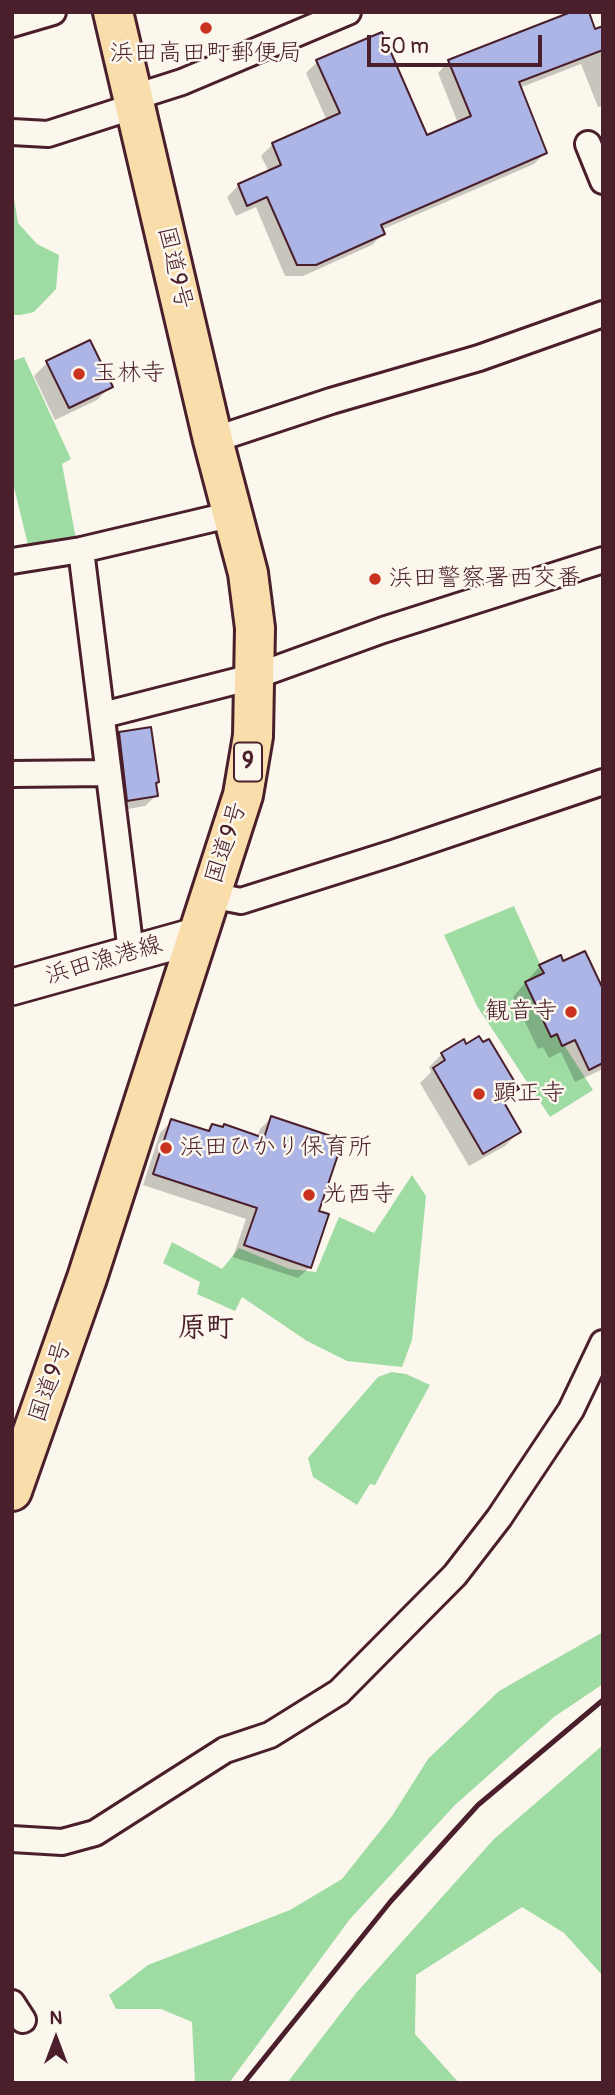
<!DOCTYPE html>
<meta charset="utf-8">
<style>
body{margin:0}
#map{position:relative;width:615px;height:2095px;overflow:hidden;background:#fbf7ec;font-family:Pangolin,sans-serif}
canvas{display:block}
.frame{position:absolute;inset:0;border:14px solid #4a1f2b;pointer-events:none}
.north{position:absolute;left:21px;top:2004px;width:70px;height:70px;-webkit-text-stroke:5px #fbf7ec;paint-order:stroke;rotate:0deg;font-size:19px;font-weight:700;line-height:28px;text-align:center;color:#4a1f2b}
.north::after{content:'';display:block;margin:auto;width:24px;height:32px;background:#4a1f2b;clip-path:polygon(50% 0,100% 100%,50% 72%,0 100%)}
.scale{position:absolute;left:367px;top:35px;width:175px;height:32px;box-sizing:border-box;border:4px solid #4a1f2b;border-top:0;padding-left:9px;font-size:21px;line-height:24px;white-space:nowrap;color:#4a1f2b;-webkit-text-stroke:5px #fbf7ec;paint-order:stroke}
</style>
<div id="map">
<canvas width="615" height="2095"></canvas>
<div class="frame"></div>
<div class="north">N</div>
<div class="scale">50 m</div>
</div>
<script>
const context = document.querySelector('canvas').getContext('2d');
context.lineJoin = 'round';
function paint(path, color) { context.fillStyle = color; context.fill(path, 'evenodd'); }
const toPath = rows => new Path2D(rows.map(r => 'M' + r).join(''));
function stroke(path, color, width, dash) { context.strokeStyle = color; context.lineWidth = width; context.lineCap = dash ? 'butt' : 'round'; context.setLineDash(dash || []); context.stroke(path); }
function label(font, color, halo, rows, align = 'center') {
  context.font = font + ' Pangolin,"Klee One",sans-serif'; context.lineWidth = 5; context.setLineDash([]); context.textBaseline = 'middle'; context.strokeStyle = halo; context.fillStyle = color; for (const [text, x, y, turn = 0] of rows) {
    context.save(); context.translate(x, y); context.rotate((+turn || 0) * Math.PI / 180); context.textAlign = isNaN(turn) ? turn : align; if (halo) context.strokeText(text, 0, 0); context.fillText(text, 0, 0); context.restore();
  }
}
const green = toPath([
 [12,185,18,223,37,244,59,255,56,289,34,312,20,315,12,315],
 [24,357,71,459,62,464,76,539,28,545,12,479,12,361],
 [514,906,544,973,525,982,551,1036,557,1034,593,1090,550,1117,477,1006,444,935],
 [412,1175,426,1196,412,1340,402,1367,347,1361,307,1341,242,1297,235,1311,197,1294,200,1282,163,1263,172,1242,222,1269,239,1248,289,1269,316,1272,339,1217,374,1233],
 [392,1372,406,1374,430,1385,375,1485,370,1484,357,1505,313,1477,308,1458,378,1377],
 [603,1632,603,1684,554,1717,455,1805,350,1919,229,2083,195,2083,192,2022,161,2009,116,2009,109,1995,148,1965,290,1910,342,1879,392,1816,428,1759,499,1691],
 [603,1745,603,1976,564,1933,522,1907,416,1975,415,2034,459,2083,287,2083,357,1992,494,1839]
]);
const shadow = toPath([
 [603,28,603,106,598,107,581,64,519,88,545,153,534,164,381,230,383,234,372,245,303,276,285,276,256,207,236,216,227,197,239,185,269,172,261,156,273,144,327,121,306,73,317,62,426,137,458,123,438,73,449,61],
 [47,363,111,386,97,400,55,420,34,376],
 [119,733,158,782,155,785,156,796,145,806,117,811,109,744],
 [563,963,603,993,603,1069,575,1082,561,1052,549,1058,543,1047,538,1049,513,997,540,966],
 [466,1046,517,1089,503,1102,519,1132,505,1146,469,1166,420,1083,431,1072,429,1067,442,1054],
 [271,1118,310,1267,298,1278,233,1257,246,1219,143,1185,160,1133,172,1121,206,1132,212,1126,257,1137,260,1129]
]);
const building = toPath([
 [571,12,589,12,595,29,603,26,603,50,519,82,547,153,381,225,385,234,316,265,297,265,267,197,247,206,238,184,281,165,272,143,340,113,316,60,382,32,427,135,471,116,448,60,571,12],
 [90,340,113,387,69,408,46,361,90,340],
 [151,727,159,782,156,783,158,796,127,801,119,732,151,727],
 [585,951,603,989,603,1063,589,1070,575,1040,562,1046,557,1034,551,1037,525,982,544,973,539,965,561,955,563,961,585,951],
 [479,1036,483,1042,489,1039,519,1089,502,1099,521,1132,483,1154,433,1068,445,1060,441,1053,464,1039,466,1044,479,1036],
 [271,1116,343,1140,319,1211,329,1214,311,1268,244,1245,257,1208,153,1174,171,1119,209,1131,212,1124,223,1127,224,1124,264,1138,271,1116]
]);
const street = toPath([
 [12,24,53,12],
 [135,97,182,82,348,12],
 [12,132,48,134,138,105],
 [588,144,603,181],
 [213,440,331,401,479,358,603,314],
 [81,550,131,952],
 [12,561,81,550,233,514],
 [103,715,256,676,383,630,603,560],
 [12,774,108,773],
 [210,895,241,901,393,853,603,782],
 [12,1839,62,1842,95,1833,225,1750,270,1735,339,1692,455,1575,499,1518,571,1410,603,1343],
 [12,2003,23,2020]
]);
const secondary = toPath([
 [12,987,195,936]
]);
const highway = toPath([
 [12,1491,87,1278,243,795,253,736,255,628,248,573,213,440,113,12]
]);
const rail = toPath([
 [244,2083,391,1901,478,1805,603,1700]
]);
const markers = [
 [206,28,7,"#c8321e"],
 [79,374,7,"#c8321e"],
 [375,579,7,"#c8321e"],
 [571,1012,7,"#c8321e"],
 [479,1094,7,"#c8321e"],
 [166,1148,7,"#c8321e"],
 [309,1195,7,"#c8321e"]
];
const shields = [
 [248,762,28]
];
const shieldNames = [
 ["9",248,762]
];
const poiNames = [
 ["浜田高田町郵便局",206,54,"center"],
 ["玉林寺",93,374],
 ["浜田警察署西交番",389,579],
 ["観音寺",557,1012,"right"],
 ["顕正寺",493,1094],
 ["浜田ひかり保育所",180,1148],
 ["光西寺",323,1195]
];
const streetNames = [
 ["国道9号",174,268,77],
 ["国道9号",227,843,-72],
 ["浜田漁港線",104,961,-16],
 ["国道9号",51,1382,-71]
];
const quarterNames = [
 ["原町",206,1329]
];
paint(green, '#9edca4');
paint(shadow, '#0003');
paint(building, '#adb5e6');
stroke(building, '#4a1f2b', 2);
stroke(street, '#4a1f2b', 30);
stroke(secondary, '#4a1f2b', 40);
stroke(highway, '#4a1f2b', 44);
stroke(street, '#fbf7ec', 24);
stroke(secondary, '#fbf7ec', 35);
stroke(highway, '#f9deab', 38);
stroke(rail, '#4a1f2b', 5);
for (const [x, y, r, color] of markers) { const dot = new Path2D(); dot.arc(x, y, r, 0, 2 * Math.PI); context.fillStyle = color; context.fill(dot); stroke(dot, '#fbf7ec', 2.5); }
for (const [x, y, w] of shields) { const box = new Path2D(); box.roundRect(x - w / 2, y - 19.5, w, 39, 5); context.fillStyle = '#fbf7ec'; context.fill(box); stroke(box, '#4a1f2b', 2); }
label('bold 23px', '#4a1f2b', null, shieldNames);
label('24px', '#4a1f2b', '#fbf7ec', poiNames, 'left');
label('24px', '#4a1f2b', '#fbf7ec', streetNames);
label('bold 28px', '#4a1f2b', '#fbf7ec', quarterNames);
</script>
